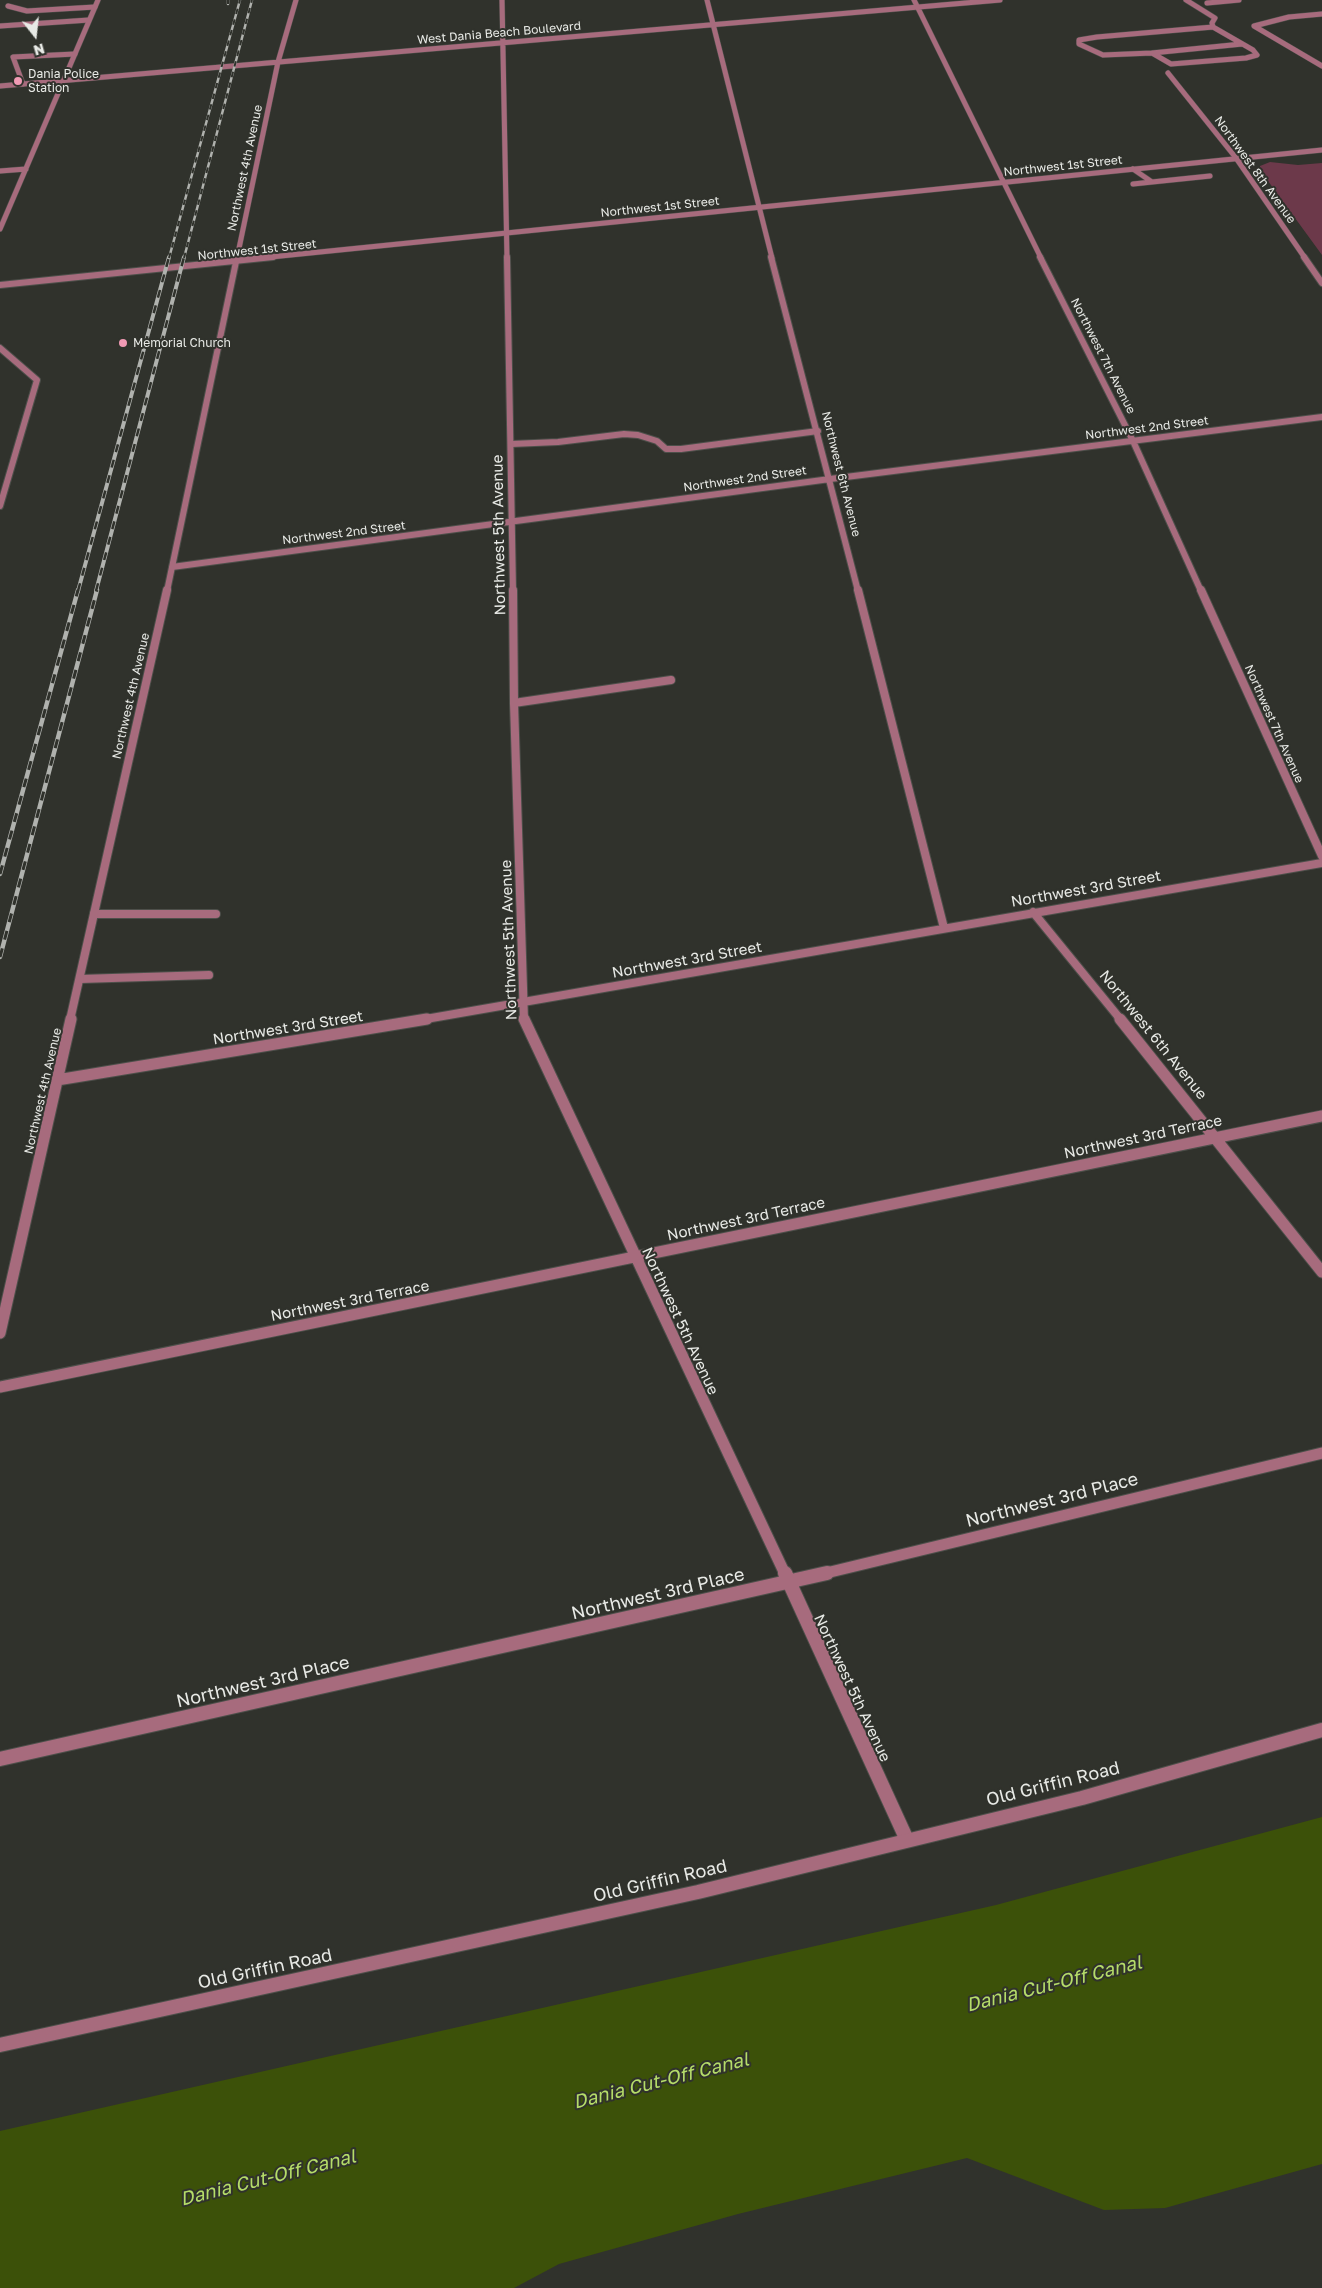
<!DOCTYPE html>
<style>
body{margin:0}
#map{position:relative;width:1322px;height:2288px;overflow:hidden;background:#30322c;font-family:"Golos Text",sans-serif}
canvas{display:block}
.north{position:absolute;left:10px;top:10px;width:50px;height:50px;-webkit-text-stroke:4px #30322c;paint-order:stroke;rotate:164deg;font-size:14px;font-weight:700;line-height:20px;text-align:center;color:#e8eae6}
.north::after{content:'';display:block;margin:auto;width:18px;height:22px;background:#e8eae6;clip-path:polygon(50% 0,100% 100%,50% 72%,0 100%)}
</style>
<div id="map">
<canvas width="1322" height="2288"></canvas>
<div class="north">N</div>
</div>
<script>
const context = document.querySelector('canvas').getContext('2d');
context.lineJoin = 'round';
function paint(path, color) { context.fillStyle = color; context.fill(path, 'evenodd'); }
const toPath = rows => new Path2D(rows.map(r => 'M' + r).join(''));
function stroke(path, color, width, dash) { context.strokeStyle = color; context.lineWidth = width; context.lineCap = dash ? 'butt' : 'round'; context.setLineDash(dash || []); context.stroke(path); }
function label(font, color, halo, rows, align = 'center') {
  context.font = font + ' "Golos Text",sans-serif'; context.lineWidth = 4; context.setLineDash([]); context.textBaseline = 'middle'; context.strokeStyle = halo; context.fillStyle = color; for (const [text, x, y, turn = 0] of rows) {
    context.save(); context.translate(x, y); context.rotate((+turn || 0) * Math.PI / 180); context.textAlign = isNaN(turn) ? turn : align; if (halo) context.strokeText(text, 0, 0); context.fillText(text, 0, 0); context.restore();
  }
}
const green = toPath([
 [1270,162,1298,165,1322,163,1322,255,1260,170,1260,166]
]);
const water = toPath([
 [1322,1817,1322,2164,1165,2208,1104,2210,967,2158,738,2214,559,2264,514,2288,0,2288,0,2131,996,1905]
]);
const serviceFar2 = toPath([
 [1186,0,1215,18,1212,23,1213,27],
 [1207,3,1239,0],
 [8,6,27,11,95,7],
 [1322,14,1289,17,1254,26,1322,66],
 [0,26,89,20],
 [1213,27,1253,50,1257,55,1246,58,1171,64,1152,53,1103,55,1079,44,1079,40,1097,37,1213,27],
 [1152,53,1242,44],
 [23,84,13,57,75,54],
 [1133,169,1152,182,1210,176],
 [1133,184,1152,182]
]);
const serviceFar1 = toPath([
 [511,444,558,442,624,434,638,435,657,441,666,449,681,449,818,431]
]);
const service = toPath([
 [514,703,671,680],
 [94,914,216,914],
 [80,979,209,975]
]);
const minorFar4 = toPath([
 [502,0,507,258],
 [707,0,772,258],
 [914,0,1041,258],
 [1168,73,1236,158,1305,258],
 [0,86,1000,0],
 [0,171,26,169],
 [0,229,98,0],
 [237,258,278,62,296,0]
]);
const minorFar3 = toPath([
 [507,257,513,591],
 [771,257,858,591],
 [1040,257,1133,441,1201,591],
 [1304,257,1322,283],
 [0,348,37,380,0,506],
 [172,567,830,479,1322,417],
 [167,591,237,257]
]);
const minorFar2 = toPath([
 [513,590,514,703,524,1020],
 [858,590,944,928],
 [1201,590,1322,856],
 [1033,912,1121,1020],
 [70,1020,167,590],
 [420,1020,1322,863]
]);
const minorFar1 = toPath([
 [524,1019,785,1574],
 [1120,1019,1322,1272],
 [57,1080,427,1019],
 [0,1333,71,1019],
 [0,1387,1322,1116],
 [822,1574,1322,1453]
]);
const minor = toPath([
 [785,1573,907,1840],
 [0,1759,827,1573]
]);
const tertiaryFar2 = toPath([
 [261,258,1322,150]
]);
const tertiaryFar1 = toPath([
 [0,285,273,257]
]);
const tertiary = toPath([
 [0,2045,698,1892,1082,1798,1322,1730]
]);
const railFar2 = toPath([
 [228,0,228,4],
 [169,258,240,0],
 [184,258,252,0]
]);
const railFar1 = toPath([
 [78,591,169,257],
 [96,591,184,257]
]);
const rail = toPath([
 [0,874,78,590],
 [0,957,97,590]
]);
const markers = [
 [18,81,5,"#f09ab4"],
 [123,343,5,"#f09ab4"]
];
const farStreetnames = [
 ["West Dania Beach Boulevard",499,33,-5],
 ["Northwest 1st Street",1063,166,-6],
 ["Northwest 4th Avenue",245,168,-78],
 ["Northwest 8th Avenue",1255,170,54],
 ["Northwest 1st Street",660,207,-6],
 ["Northwest 1st Street",257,250,-6],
 ["Northwest 7th Avenue",1103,356,63],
 ["Northwest 2nd Street",1147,428,-7],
 ["Northwest 6th Avenue",841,474,76],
 ["Northwest 2nd Street",745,479,-8],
 ["Northwest 2nd Street",344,533,-7],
 ["Northwest 4th Avenue",131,696,-77],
 ["Northwest 7th Avenue",1274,724,66],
 ["Northwest 4th Avenue",43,1091,-77]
];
const farPoinames = [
 ["Dania Police",28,74],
 ["Station",28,88],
 ["Memorial Church",133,343]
];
const streetNames = [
 ["Northwest 5th Avenue",499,535,-91],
 ["Northwest 3rd Street",1086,889,-10],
 ["Northwest 5th Avenue",509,940,-92],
 ["Northwest 3rd Street",687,960,-10],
 ["Northwest 3rd Street",288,1028,-9],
 ["Northwest 6th Avenue",1153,1035,51],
 ["Northwest 3rd Terrace",1143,1137,-12],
 ["Northwest 3rd Terrace",746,1219,-12],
 ["Northwest 3rd Terrace",350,1301,-11],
 ["Northwest 5th Avenue",680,1321,65],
 ["Northwest 5th Avenue",852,1688,65]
];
const nearStreetnames = [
 ["Northwest 3rd Place",1052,1500,-14],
 ["Northwest 3rd Place",658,1594,-13],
 ["Northwest 3rd Place",263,1682,-13],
 ["Old Griffin Road",1053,1784,-14],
 ["Old Griffin Road",660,1881,-13],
 ["Old Griffin Road",265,1969,-12]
];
const nearWaternames = [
 ["Dania Cut-Off Canal",1054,1984,-14],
 ["Dania Cut-Off Canal",661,2081,-14],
 ["Dania Cut-Off Canal",268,2178,-14]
];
paint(green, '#6c394a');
paint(water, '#3c5109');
stroke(serviceFar2, '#4d4f4a', 6);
stroke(serviceFar1, '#4d4f4a', 8);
stroke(service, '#4d4f4a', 10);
stroke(minorFar4, '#4d4f4a', 6);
stroke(minorFar3, '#4d4f4a', 8);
stroke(minorFar2, '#4d4f4a', 10);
stroke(minorFar1, '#4d4f4a', 13);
stroke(minor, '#4d4f4a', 16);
stroke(tertiaryFar2, '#4d4f4a', 6);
stroke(tertiaryFar1, '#4d4f4a', 8);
stroke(tertiary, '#4d4f4a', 16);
stroke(serviceFar2, '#a76b7d', 5);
stroke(serviceFar1, '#a76b7d', 6);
stroke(service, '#a76b7d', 8);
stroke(minorFar4, '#a76b7d', 5);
stroke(minorFar3, '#a76b7d', 6);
stroke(minorFar2, '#a76b7d', 8);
stroke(minorFar1, '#a76b7d', 11);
stroke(minor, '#a76b7d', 14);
stroke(tertiaryFar2, '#a76b7d', 5);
stroke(tertiaryFar1, '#a76b7d', 6);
stroke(tertiary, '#a76b7d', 14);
stroke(railFar2, '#b0b2ae', 2.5);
stroke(railFar1, '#b0b2ae', 4);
stroke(rail, '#b0b2ae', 4.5);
stroke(railFar2, '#30322c', 2, [5.5]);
stroke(railFar1, '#30322c', 2.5, [8]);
stroke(rail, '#30322c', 3, [9]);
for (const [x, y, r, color] of markers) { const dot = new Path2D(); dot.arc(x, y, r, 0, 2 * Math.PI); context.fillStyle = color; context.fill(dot); stroke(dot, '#30322c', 2); }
label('12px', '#e8eae6', '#30322c', farStreetnames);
label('12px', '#e8eae6', '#30322c', farPoinames, 'left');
label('15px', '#e8eae6', '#30322c', streetNames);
label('18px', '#e8eae6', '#30322c', nearStreetnames);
label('italic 19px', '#b5dc69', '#30322c', nearWaternames);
</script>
